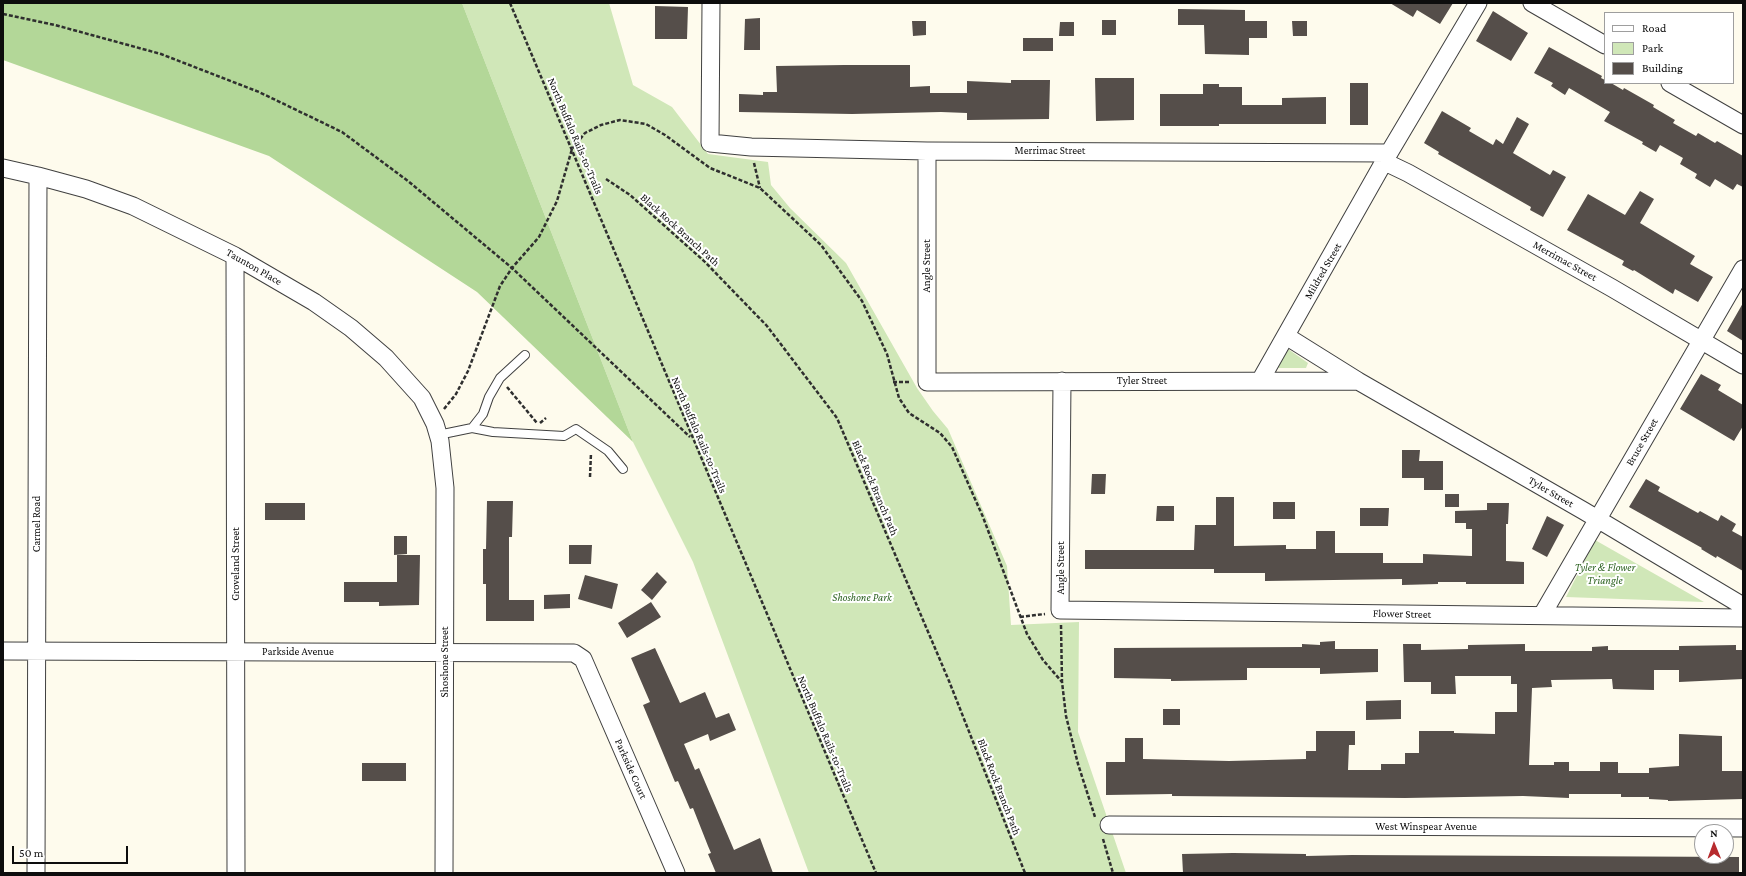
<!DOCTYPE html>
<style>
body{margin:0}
#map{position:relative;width:1746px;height:876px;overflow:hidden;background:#fefbed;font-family:"Crimson Pro",serif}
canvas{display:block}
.frame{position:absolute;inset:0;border:4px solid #0d0d0d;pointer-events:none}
.legend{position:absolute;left:1604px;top:12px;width:130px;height:72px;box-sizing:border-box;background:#fff;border:1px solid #9e9e9e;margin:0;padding:5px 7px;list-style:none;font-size:12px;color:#0d0d0d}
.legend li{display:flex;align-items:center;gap:8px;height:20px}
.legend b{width:20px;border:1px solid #9e9e9e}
.north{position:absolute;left:1694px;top:824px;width:40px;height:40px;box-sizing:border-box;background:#fff;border:1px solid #9e9e9e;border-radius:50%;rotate:359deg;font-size:11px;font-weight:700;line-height:16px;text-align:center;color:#0d0d0d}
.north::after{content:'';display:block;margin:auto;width:14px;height:18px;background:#b72b2e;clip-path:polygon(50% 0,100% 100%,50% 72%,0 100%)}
.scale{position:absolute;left:12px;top:846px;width:116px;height:18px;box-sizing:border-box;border:2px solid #0d0d0d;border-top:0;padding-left:5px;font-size:12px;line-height:14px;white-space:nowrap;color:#0d0d0d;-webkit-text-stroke:3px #fff;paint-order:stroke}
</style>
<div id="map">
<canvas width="1746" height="876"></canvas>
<div class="frame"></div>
<ul class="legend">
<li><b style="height:5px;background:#fff"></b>Road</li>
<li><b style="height:11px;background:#d0e7b8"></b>Park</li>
<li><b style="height:11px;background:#554e4a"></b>Building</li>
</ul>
<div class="north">N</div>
<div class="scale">50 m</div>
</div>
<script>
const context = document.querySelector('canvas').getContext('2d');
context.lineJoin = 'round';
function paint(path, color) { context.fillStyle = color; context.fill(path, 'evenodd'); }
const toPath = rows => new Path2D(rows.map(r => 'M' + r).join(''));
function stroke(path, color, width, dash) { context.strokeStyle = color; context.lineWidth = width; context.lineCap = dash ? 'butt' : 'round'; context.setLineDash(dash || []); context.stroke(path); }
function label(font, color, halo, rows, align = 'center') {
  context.font = font + ' "Crimson Pro",serif'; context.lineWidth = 4; context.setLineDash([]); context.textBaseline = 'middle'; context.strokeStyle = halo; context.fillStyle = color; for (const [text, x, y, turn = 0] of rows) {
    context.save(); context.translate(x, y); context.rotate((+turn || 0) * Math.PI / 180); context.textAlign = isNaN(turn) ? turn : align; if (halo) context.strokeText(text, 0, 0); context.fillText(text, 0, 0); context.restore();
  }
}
const green = toPath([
 [462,3,609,3,633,85,672,107,708,154,768,162,771,185,790,208,846,263,917,388,933,411,948,429,1007,566,1011,625,1079,622,1078,732,1126,873,809,873,693,562,633,442],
 [1288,349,1308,363,1306,368,1278,368],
 [1595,540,1704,602,1566,597]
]);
const forest = toPath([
 [3,3,462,3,633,442,477,292,269,156,3,60]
]);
const building = toPath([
 [1390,3,1453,3,1440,24,1417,10,1413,17],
 [655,6,688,7,687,39,655,39],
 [1178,9,1245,10,1245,21,1267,21,1267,38,1249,38,1249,55,1205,54,1204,25,1178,25],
 [1493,11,1528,33,1511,61,1476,41],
 [760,18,760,50,744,50,745,19],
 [1102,20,1116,20,1116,35,1102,35],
 [912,21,926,21,926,35,913,36],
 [1292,21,1307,21,1307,36,1293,36],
 [1060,22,1074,22,1074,36,1059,36],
 [1023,38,1053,38,1053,51,1023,51],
 [1549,47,1602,76,1601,78,1605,80,1605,83,1611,83,1623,90,1624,88,1654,105,1653,107,1675,120,1673,123,1696,136,1698,133,1715,143,1717,141,1743,156,1743,187,1737,184,1733,190,1715,179,1710,187,1695,178,1697,174,1680,164,1683,158,1660,145,1656,152,1642,144,1643,142,1604,121,1610,112,1569,88,1565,95,1551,86,1553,83,1534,73],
 [844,65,910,65,910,87,930,86,930,93,967,93,967,81,1011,83,1011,80,1050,80,1049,119,967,120,967,113,941,112,852,114,739,112,739,94,763,95,763,92,777,92,776,66],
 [1095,78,1134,78,1134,120,1096,121],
 [1350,83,1368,83,1368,125,1350,125],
 [1203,84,1219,84,1219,87,1242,87,1242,105,1282,105,1282,98,1326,97,1326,124,1219,124,1219,126,1160,126,1160,94,1203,94],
 [1442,111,1471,128,1469,131,1493,145,1496,139,1503,144,1517,117,1529,124,1513,153,1550,175,1553,170,1566,177,1543,217,1530,210,1531,207,1438,154,1439,152,1424,143],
 [1640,191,1654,199,1640,223,1695,256,1690,264,1713,277,1698,302,1675,289,1673,294,1634,270,1633,271,1622,265,1624,261,1567,230,1588,194,1625,215],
 [1743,303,1743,341,1727,331],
 [1701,374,1721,385,1718,390,1743,405,1743,426,1734,441,1680,409],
 [1402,450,1420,450,1419,461,1443,461,1443,490,1424,490,1424,478,1402,478],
 [1092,474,1106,474,1105,494,1091,494],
 [1646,479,1660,487,1658,491,1698,513,1700,511,1718,521,1721,515,1736,524,1732,531,1743,537,1743,571,1717,556,1716,558,1701,549,1702,548,1629,507],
 [1445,494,1459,494,1459,507,1445,507],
 [1216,497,1234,497,1234,546,1286,545,1286,549,1316,549,1316,531,1335,531,1335,553,1383,553,1383,563,1423,563,1423,554,1472,556,1472,529,1466,529,1466,523,1455,523,1455,511,1487,510,1487,503,1509,503,1508,524,1506,524,1506,561,1524,562,1524,584,1466,584,1466,582,1438,582,1438,584,1402,585,1402,579,1265,581,1265,573,1214,573,1214,569,1085,569,1085,550,1194,550,1195,525,1216,525],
 [487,501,513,501,512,537,509,537,509,600,534,600,534,621,486,621,486,584,483,584,483,549,486,549],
 [1273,502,1295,502,1295,519,1273,519],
 [265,503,305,503,305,520,265,520],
 [1157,506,1174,506,1174,521,1156,521],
 [1360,508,1389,508,1388,526,1360,526],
 [1547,516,1564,525,1547,557,1532,549],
 [394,536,407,536,407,554,394,555],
 [569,545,592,545,591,564,569,564],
 [397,555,420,555,419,605,379,606,379,602,344,602,344,582,397,582],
 [657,572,667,582,652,600,641,590],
 [585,575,618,584,612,609,578,599],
 [570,594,570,608,544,609,544,595],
 [651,602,661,617,627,638,618,623],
 [1335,641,1335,649,1378,649,1378,672,1320,674,1320,668,1247,668,1247,680,1171,681,1171,679,1114,678,1114,648,1302,647,1302,644,1320,645,1320,642],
 [1403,644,1421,644,1421,650,1468,649,1468,645,1525,644,1525,651,1592,651,1592,647,1608,646,1608,650,1679,650,1679,646,1736,645,1736,650,1743,650,1743,679,1679,682,1679,670,1654,670,1654,690,1613,689,1612,679,1551,680,1552,687,1532,688,1529,765,1554,765,1554,762,1569,762,1569,771,1600,771,1600,762,1618,762,1618,773,1649,773,1649,768,1679,766,1679,734,1722,736,1722,771,1743,771,1743,799,1668,801,1668,800,1649,799,1649,797,1621,797,1621,794,1569,794,1569,798,1523,796,1405,798,1172,796,1172,794,1106,795,1106,762,1125,762,1125,738,1143,738,1143,759,1229,761,1306,759,1306,751,1316,751,1316,731,1355,731,1355,745,1349,745,1348,770,1381,770,1381,764,1405,764,1405,753,1419,753,1419,731,1454,731,1454,733,1495,734,1495,712,1517,712,1517,684,1511,684,1511,676,1455,676,1456,694,1431,694,1431,682,1404,682],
 [655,648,680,703,705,692,716,718,729,713,736,730,710,741,708,734,684,744,695,770,699,768,734,850,760,838,773,873,716,873,708,854,711,853,708,846,693,808,690,809,678,781,675,782,643,705,650,702,631,658],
 [1401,700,1401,719,1366,720,1366,701],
 [1163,709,1180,709,1180,725,1163,725],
 [362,763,406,763,406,781,362,781],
 [1233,853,1306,854,1306,856,1352,855,1739,857,1739,873,1183,873,1182,854]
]);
const path = toPath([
 [510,3,876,873],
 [3,14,55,25,161,54,259,92,342,132,408,181,512,268,690,437],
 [754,163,760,188],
 [606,179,630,195,704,261,767,326,837,418,949,681,1025,873],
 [893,382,911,382],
 [507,387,537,423],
 [444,409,456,394,468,371,500,286,512,268,539,237,557,201,572,149,585,133,601,125,620,120,646,124,665,135,710,168,760,188,821,245,862,301,887,354,899,398,909,413,940,433,952,447,983,517,1027,634,1043,660,1062,682,1066,716,1078,764,1095,817],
 [540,423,546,418],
 [590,477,591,453],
 [1020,617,1045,614],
 [1061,625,1062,682],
 [1103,839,1113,873]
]);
const lane = toPath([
 [472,428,483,414,489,397,500,378,525,355],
 [438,435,472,428,493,432,564,436,576,429,608,451,623,469]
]);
const street = toPath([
 [711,3,710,143,751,147,927,151,1389,153],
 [1532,3,1605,45],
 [1670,83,1743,125],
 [927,151,927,382,1358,381],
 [1385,162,1408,173,1612,288,1743,365],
 [3,168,38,176,86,189,133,206,235,256,314,302,351,328,386,358,422,398,435,424,440,441,445,488,444,873],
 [235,256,236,873],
 [1286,336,1358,381,1584,511,1743,606],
 [1062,381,1060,610,1743,618],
 [1260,381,1389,153,1478,3],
 [1542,615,1743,269],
 [3,651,574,653,583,659,676,873],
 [1109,825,1743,828],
 [36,873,38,176]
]);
const streetNames = [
 ["North Buffalo Rails-to-Trails",575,136,67],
 ["Merrimac Street",1050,151],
 ["Black Rock Branch Path",680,230,42],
 ["Merrimac Street",1565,261,29],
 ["Angle Street",927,266,-90],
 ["Taunton Place",254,267,30],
 ["Mildred Street",1323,271,-60],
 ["Tyler Street",1142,381],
 ["North Buffalo Rails-to-Trails",699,435,67],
 ["Bruce Street",1642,442,-60],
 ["Black Rock Branch Path",875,488,67],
 ["Tyler Street",1551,492,30],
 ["Carmel Road",37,524,-90],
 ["Groveland Street",236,564,-90],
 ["Angle Street",1061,568,-90],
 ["Flower Street",1402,614,1],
 ["Parkside Avenue",298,652],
 ["Shoshone Street",445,662,-90],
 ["North Buffalo Rails-to-Trails",825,734,67],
 ["Parkside Court",631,769,66],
 ["Black Rock Branch Path",999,787,69],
 ["West Winspear Avenue",1426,827]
];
const parkNames = [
 ["Tyler & Flower",1605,568],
 ["Triangle",1605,581],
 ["Shoshone Park",862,598]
];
paint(green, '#d0e7b8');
paint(forest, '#b3d798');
paint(building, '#554e4a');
stroke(lane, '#404040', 10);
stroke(street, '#404040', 19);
stroke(path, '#2f2f2f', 2.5, [4, 2]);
stroke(lane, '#fff', 8);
stroke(street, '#fff', 17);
label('11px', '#0d0d0d', '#fff', streetNames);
label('italic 11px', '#2c6220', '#fff', parkNames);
</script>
